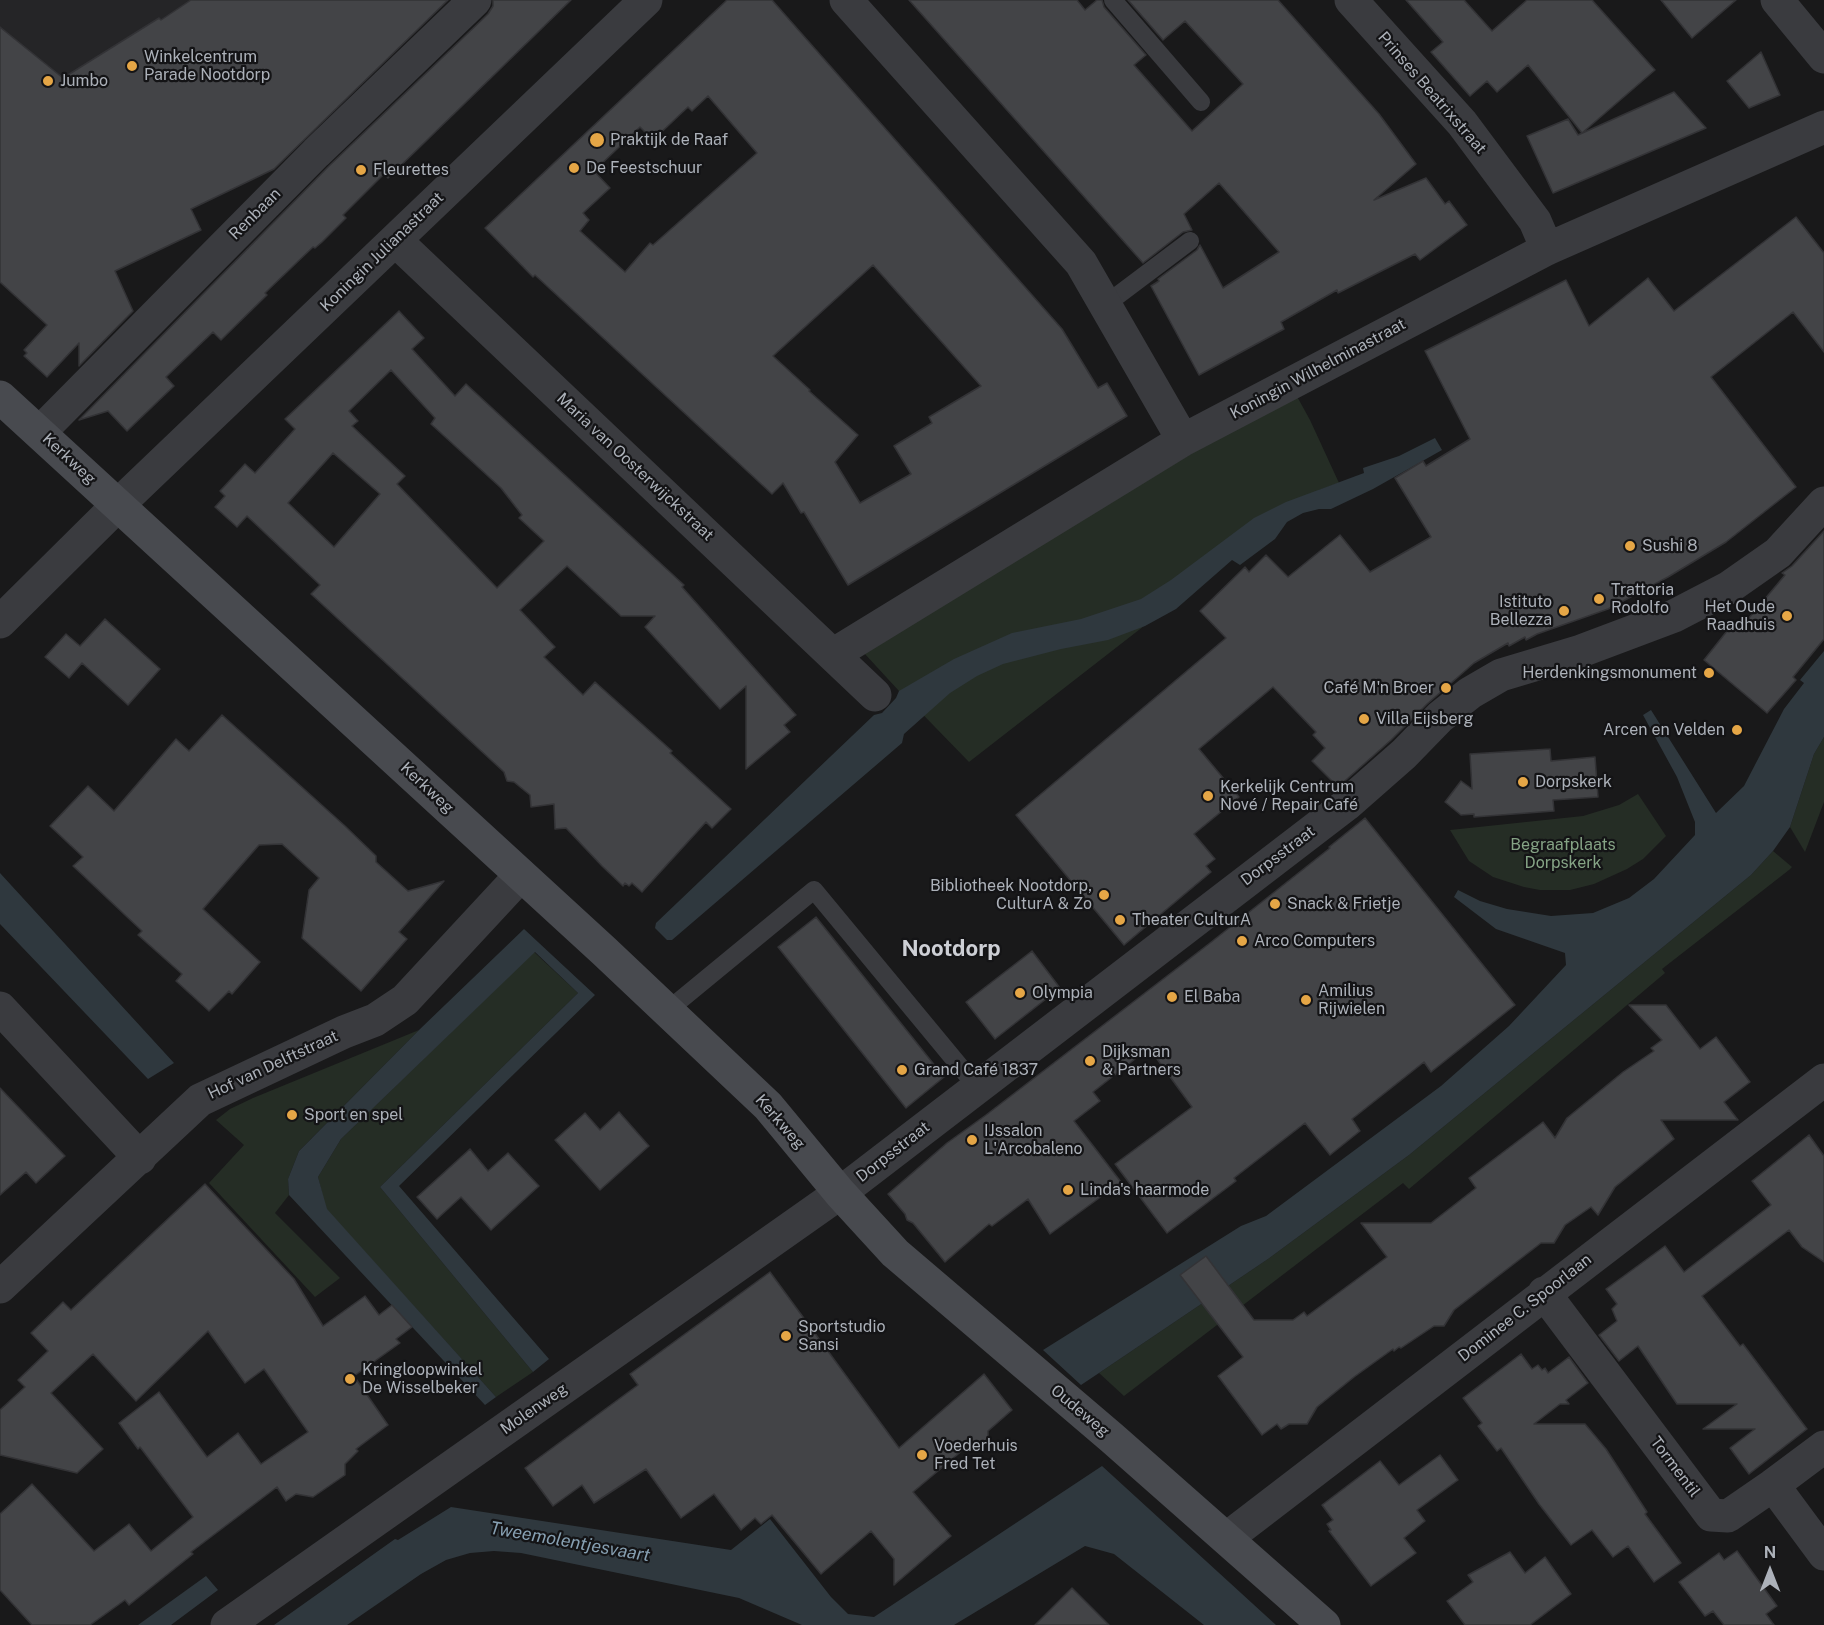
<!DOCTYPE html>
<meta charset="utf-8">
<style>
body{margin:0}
#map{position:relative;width:1824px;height:1625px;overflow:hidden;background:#19191a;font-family:"Public Sans",sans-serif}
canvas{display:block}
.north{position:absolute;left:1740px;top:1541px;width:60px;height:60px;-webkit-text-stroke:4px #141416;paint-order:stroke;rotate:0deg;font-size:16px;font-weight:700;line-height:24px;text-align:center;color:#acb1b9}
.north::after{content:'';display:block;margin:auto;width:21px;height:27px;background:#acb1b9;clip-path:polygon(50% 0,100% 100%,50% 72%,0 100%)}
</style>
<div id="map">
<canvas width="1824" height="1625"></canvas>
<div class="north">N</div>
</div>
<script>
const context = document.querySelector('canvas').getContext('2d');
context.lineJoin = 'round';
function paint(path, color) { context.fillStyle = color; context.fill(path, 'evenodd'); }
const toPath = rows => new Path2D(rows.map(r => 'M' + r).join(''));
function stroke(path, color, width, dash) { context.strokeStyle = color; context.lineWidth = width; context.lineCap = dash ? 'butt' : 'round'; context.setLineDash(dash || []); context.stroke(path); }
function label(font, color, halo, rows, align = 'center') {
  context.font = font + ' "Public Sans",sans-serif'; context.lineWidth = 4.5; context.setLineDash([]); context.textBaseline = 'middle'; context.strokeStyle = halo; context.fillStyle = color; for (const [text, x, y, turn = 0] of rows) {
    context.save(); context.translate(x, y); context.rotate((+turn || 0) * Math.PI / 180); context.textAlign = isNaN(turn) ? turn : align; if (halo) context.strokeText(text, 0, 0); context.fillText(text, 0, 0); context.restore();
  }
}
const built = toPath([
 [0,0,364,0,0,133]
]);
const green = toPath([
 [1294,391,1310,420,1339,483,1319,490,969,762,900,691,899,691,864,653],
 [1824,737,1824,802,1805,852,1790,827,1814,754],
 [1638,794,1666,836,1643,859,1627,869,1594,884,1570,890,1540,890,1524,887,1493,877,1469,861,1450,830,1583,816,1619,805],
 [1773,851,1792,867,1789,870,1662,969,1665,973,1409,1189,1403,1183,1124,1396,1099,1373,1268,1259,1409,1155,1751,875],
 [534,952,578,993,380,1187,533,1372,496,1397,326,1209,318,1177,341,1139],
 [419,1030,299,1151,288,1179,289,1195,275,1213,340,1278,315,1297,209,1183,244,1145,216,1120,230,1109,253,1098]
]);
const water = toPath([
 [1435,438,1442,450,1373,489,1331,509,1319,509,1303,513,1287,522,1275,539,1240,565,1232,560,1176,609,1145,626,1108,640,1061,649,1003,664,977,676,950,693,904,734,902,743,672,940,667,940,655,928,656,923,874,715,882,713,896,698,899,691,954,659,1012,633,1081,619,1141,599,1171,580,1254,518,1286,502,1364,473,1363,468,1399,456],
 [1824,651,1824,737,1814,754,1790,827,1773,851,1751,875,1409,1155,1268,1259,1099,1373,1081,1385,1043,1350,1241,1226,1266,1216,1441,1086,1509,1026,1566,965,1565,953,1496,929,1454,897,1458,890,1480,901,1507,909,1551,916,1593,913,1629,898,1654,879,1695,835,1695,822,1677,777,1643,715,1651,710,1716,813,1744,786,1784,709,1804,683,1800,680],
 [0,873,174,1063,148,1079,0,924],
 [524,929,595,995,399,1186,549,1359,533,1372,380,1187,578,993,535,952,341,1139,318,1177,327,1209,496,1397,485,1405,289,1195,288,1179,299,1151,313,1137,419,1030],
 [1102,1466,1276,1625,1204,1625,1114,1554,1085,1546,954,1625,802,1625,739,1598,521,1553,494,1551,470,1553,446,1560,421,1574,347,1625,274,1625,395,1539,398,1540,451,1507,731,1550,770,1519,831,1597,848,1614,874,1617],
 [206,1576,218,1590,171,1625,138,1625]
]);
const building = toPath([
 [191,0,448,0,274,169,191,209,201,230,115,271,133,311,79,366,79,343,47,377,24,356,27,353,24,350,47,325,0,282,0,27,63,78,159,18,161,20,191,0],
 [493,0,571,0,388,178,384,174,343,215,346,218,322,242,315,248,313,247,290,269,265,293,267,295,221,340,213,332,166,377,174,386,127,431,108,411,79,420,329,166,488,14,493,6,493,0],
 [727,0,772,0,1062,329,1098,388,1107,383,1127,416,848,585,804,512,801,513,783,483,772,494,535,275,533,277,485,228,727,0],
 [708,96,757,153,653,245,650,243,625,272,580,231,589,220,583,213,610,188,594,171,640,127,653,140,688,107,692,111,708,96],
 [873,265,981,386,929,417,932,423,894,446,911,474,860,503,835,462,858,435,809,391,810,390,773,356,873,265],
 [909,0,1077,0,1085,10,1097,0,1102,0,1104,7,1146,55,1134,65,1192,131,1243,84,1185,21,1163,40,1128,0,1278,0,1379,114,1416,164,1374,200,1426,178,1445,204,1449,201,1467,225,1420,260,1415,254,1338,293,1337,290,1281,322,1284,329,1199,375,1151,286,1159,281,1158,279,1197,250,1200,245,1223,288,1279,252,1219,183,1184,214,1192,230,1183,232,1143,263,909,0],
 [1406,0,1464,0,1492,31,1527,0,1592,0,1655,70,1582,133,1528,65,1497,92,1487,81,1470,96,1431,52,1443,42,1406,0],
 [1661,0,1736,0,1692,38,1661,0],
 [1761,52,1780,95,1749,108,1727,81,1761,52],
 [1674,92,1706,128,1553,193,1527,136,1568,119,1578,135,1674,92],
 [1796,217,1824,253,1824,352,1793,312,1711,377,1796,487,1726,542,1668,577,1608,609,1537,634,1526,640,1525,637,1509,646,1508,643,1474,663,1427,704,1391,740,1338,787,1312,761,1325,748,1313,735,1316,732,1273,687,1199,749,1239,797,1194,834,1215,859,1206,866,1211,872,1124,945,1016,815,1226,638,1200,611,1245,567,1249,572,1266,555,1288,577,1340,535,1370,572,1431,537,1395,478,1423,461,1426,466,1470,439,1425,351,1566,280,1589,326,1648,278,1674,311,1796,217],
 [399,311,424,338,412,349,455,396,466,384,684,585,682,587,796,715,784,725,790,732,746,769,746,686,720,709,645,627,655,616,621,616,567,566,520,610,555,647,544,657,583,695,595,682,672,751,670,753,731,809,712,828,706,822,642,892,632,883,629,886,625,883,623,886,602,866,566,828,555,829,554,804,531,807,530,795,514,782,507,781,504,772,311,594,320,585,247,516,237,527,215,507,225,496,220,491,245,464,255,473,295,429,285,419,399,311],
 [391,370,435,418,431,424,501,488,522,515,519,518,544,541,497,588,397,484,405,476,352,426,358,421,349,411,391,370],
 [333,453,380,494,334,547,288,503,333,453],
 [1824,531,1824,639,1793,677,1796,680,1767,713,1704,660,1731,626,1738,631,1785,575,1782,573,1792,566,1824,531],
 [105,619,160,669,128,705,82,663,69,678,45,657,66,634,80,646,105,619],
 [222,715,345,826,376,856,376,862,408,891,444,881,399,932,407,939,361,991,302,938,309,890,319,878,282,844,259,845,203,909,260,962,232,994,229,991,209,1011,176,981,182,974,138,935,142,931,73,866,83,857,50,826,88,786,114,811,176,739,189,751,222,715],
 [1550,749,1551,761,1595,757,1598,797,1553,800,1554,811,1474,817,1474,814,1461,815,1445,802,1461,781,1472,789,1470,754,1550,749],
 [1365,818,1515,1005,1431,1072,1424,1062,1352,1119,1360,1131,1330,1155,1305,1123,1234,1178,1236,1181,1167,1233,1115,1164,1192,1107,1149,1048,1093,1092,1100,1101,1074,1121,1121,1182,1050,1234,1028,1199,992,1226,989,1224,945,1262,913,1223,907,1220,905,1214,888,1194,947,1143,986,1115,1210,943,1330,848,1329,847,1365,818],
 [816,917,944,1077,906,1108,778,947,816,917],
 [1032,951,1060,988,995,1039,966,1002,1032,951],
 [1629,1005,1666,1005,1700,1049,1716,1037,1750,1082,1724,1102,1738,1120,1661,1120,1674,1139,1615,1187,1598,1215,1591,1207,1565,1225,1554,1243,1541,1243,1454,1310,1444,1326,1434,1326,1401,1348,1399,1347,1394,1351,1393,1349,1354,1377,1317,1407,1307,1424,1289,1424,1281,1429,1277,1424,1262,1435,1218,1376,1243,1357,1180,1275,1206,1256,1254,1320,1293,1320,1304,1312,1307,1316,1387,1257,1361,1223,1431,1223,1476,1188,1469,1178,1543,1122,1555,1138,1567,1118,1623,1072,1654,1051,1651,1048,1662,1040,1629,1005],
 [0,1088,65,1156,36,1183,26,1172,0,1195,0,1088],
 [619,1112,649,1146,600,1190,555,1140,585,1113,600,1130,619,1112],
 [1809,1135,1824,1156,1824,1262,1802,1247,1789,1230,1702,1296,1740,1346,1743,1344,1807,1429,1749,1474,1730,1448,1755,1429,1703,1429,1737,1404,1677,1404,1638,1346,1619,1361,1599,1335,1617,1321,1612,1309,1617,1304,1606,1289,1665,1246,1684,1272,1771,1205,1752,1181,1809,1135],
 [470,1149,488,1171,508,1153,539,1186,491,1230,461,1197,437,1219,417,1197,470,1149],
 [205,1184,294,1279,323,1326,365,1296,379,1315,392,1305,412,1327,396,1339,400,1343,354,1376,388,1425,356,1449,358,1451,345,1464,345,1475,313,1497,296,1494,286,1501,277,1487,191,1552,193,1554,129,1605,125,1600,90,1625,32,1625,0,1590,0,1514,32,1484,94,1551,129,1524,151,1551,193,1517,140,1447,138,1449,119,1423,159,1392,207,1457,238,1433,261,1464,308,1432,264,1369,245,1383,208,1331,136,1401,93,1354,51,1393,103,1449,77,1473,0,1455,0,1410,25,1387,18,1380,48,1351,31,1333,63,1302,71,1310,205,1184],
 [770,1272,899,1448,984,1374,1012,1410,988,1431,988,1442,976,1441,965,1450,964,1449,913,1492,951,1536,894,1585,894,1559,871,1531,821,1574,772,1515,761,1524,755,1518,741,1530,714,1494,681,1518,646,1469,594,1503,582,1485,553,1506,525,1468,638,1385,630,1374,770,1272],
 [1521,1354,1532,1369,1538,1365,1542,1370,1545,1368,1548,1373,1569,1357,1588,1383,1566,1400,1569,1404,1560,1404,1534,1424,1585,1424,1606,1449,1647,1512,1645,1514,1681,1563,1654,1582,1628,1546,1613,1557,1592,1530,1571,1545,1539,1504,1501,1448,1497,1451,1478,1426,1482,1423,1463,1398,1521,1354],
 [1440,1455,1458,1480,1417,1510,1425,1521,1404,1538,1416,1553,1371,1586,1329,1531,1331,1530,1327,1524,1333,1520,1322,1505,1380,1461,1399,1485,1440,1455],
 [1737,1551,1777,1606,1766,1614,1774,1625,1724,1625,1713,1611,1705,1616,1679,1582,1719,1553,1724,1560,1737,1551],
 [1510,1552,1525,1573,1545,1557,1571,1594,1530,1625,1465,1625,1447,1601,1473,1582,1468,1575,1510,1552],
 [1072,1588,1109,1625,1035,1625,1072,1588]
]);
const lane = toPath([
 [1113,0,1201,102],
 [1105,305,1190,241],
 [667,1011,814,890,977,1087]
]);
const street = toPath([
 [846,0,1081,263,1183,440],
 [1351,0,1462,123,1535,221,1547,249],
 [1777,0,1824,57],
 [395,240,875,695],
 [40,432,316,153,475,0],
 [0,622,118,505,646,0],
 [834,654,1183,440,1547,249,1824,127],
 [0,1008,140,1158],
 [0,1287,200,1100,344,1032,375,1020,405,1000,521,875],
 [1544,1293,1711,1515,1728,1516,1773,1485,1824,1554],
 [1773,1485,1824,1447],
 [1227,1538,1824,1080],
 [227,1625,840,1193,1346,805,1404,754,1440,717,1470,693,1501,675,1581,651,1674,616,1728,588,1778,553,1824,503]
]);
const secondary = toPath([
 [0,397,604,951,768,1106,840,1193,895,1253,1112,1438,1324,1625]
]);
const markers = [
 [132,66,6,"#e5a646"],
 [48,81,6,"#e5a646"],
 [597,140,8,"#e5a646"],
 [574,168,6,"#e5a646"],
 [361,170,6,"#e5a646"],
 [1630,546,6,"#e5a646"],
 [1599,599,6,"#e5a646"],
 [1564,611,6,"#e5a646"],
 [1787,616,6,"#e5a646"],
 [1709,673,6,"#e5a646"],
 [1446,688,6,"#e5a646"],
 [1364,719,6,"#e5a646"],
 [1737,730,6,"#e5a646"],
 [1523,782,6,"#e5a646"],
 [1208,796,6,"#e5a646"],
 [1104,895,6,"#e5a646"],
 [1275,904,6,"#e5a646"],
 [1120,920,6,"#e5a646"],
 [1242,941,6,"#e5a646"],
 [1020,993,6,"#e5a646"],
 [1172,997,6,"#e5a646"],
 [1306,1000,6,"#e5a646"],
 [1090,1061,6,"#e5a646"],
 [902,1070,6,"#e5a646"],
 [292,1115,6,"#e5a646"],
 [972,1140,6,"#e5a646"],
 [1068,1190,6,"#e5a646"],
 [786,1336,6,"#e5a646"],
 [350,1379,6,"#e5a646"],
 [922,1455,6,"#e5a646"]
];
const poiNames = [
 ["Winkelcentrum",144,57],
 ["Parade Nootdorp",144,75],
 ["Jumbo",60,81],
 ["Praktijk de Raaf",610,140],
 ["De Feestschuur",586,168],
 ["Fleurettes",373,170],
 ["Sushi 8",1642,546],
 ["Trattoria",1611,590],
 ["Rodolfo",1611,608],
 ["Istituto",1552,602,"right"],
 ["Bellezza",1552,620,"right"],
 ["Het Oude",1775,607,"right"],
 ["Raadhuis",1775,625,"right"],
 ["Herdenkingsmonument",1697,673,"right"],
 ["Café M'n Broer",1434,688,"right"],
 ["Villa Eijsberg",1376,719],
 ["Arcen en Velden",1725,730,"right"],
 ["Dorpskerk",1535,782],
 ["Kerkelijk Centrum",1220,787],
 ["Nové / Repair Café",1220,805],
 ["Bibliotheek Nootdorp,",1092,886,"right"],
 ["CulturA & Zo",1092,904,"right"],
 ["Snack & Frietje",1287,904],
 ["Theater CulturA",1132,920],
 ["Arco Computers",1254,941],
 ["Amilius",1318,991],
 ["Rijwielen",1318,1009],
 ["Olympia",1032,993],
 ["El Baba",1184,997],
 ["Dijksman",1102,1052],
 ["& Partners",1102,1070],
 ["Grand Café 1837",914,1070],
 ["Sport en spel",304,1115],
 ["IJssalon",984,1131],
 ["L'Arcobaleno",984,1149],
 ["Linda's haarmode",1080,1190],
 ["Sportstudio",798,1327],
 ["Sansi",798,1345],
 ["Kringloopwinkel",362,1370],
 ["De Wisselbeker",362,1388],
 ["Voederhuis",934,1446],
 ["Fred Tet",934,1464]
];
const streetNames = [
 ["Prinses Beatrixstraat",1432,93,49],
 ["Renbaan",255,214,-45],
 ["Koningin Julianastraat",382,252,-44],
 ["Koningin Wilhelminastraat",1318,369,-28],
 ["Kerkweg",69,459,43],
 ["Maria van Oosterwijckstraat",635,467,43],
 ["Kerkweg",427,788,43],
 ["Dorpsstraat",1278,856,-37],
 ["Hof van Delftstraat",273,1065,-25],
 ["Kerkweg",780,1122,49],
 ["Dorpsstraat",893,1152,-38],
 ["Dominee C. Spoorlaan",1525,1308,-38],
 ["Molenweg",534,1409,-35],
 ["Oudeweg",1080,1411,40],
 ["Tormentil",1675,1467,53]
];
const parkNames = [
 ["Begraafplaats",1563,845],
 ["Dorpskerk",1563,863]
];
const waterNames = [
 ["Tweemolentjesvaart",570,1542,10]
];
const districtNames = [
 ["Nootdorp",951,949]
];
paint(built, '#252527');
paint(green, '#252d25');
paint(water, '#2f383e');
paint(building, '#434447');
stroke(building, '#333336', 1.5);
stroke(lane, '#3a3b3f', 18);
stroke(street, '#3a3b3f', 33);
stroke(secondary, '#484a4f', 33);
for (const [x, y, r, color] of markers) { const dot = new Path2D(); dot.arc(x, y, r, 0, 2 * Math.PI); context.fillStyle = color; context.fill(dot); stroke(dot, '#141416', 2); }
label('16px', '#acb1b9', '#141416', poiNames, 'left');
label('16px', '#acb1b9', '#141416', streetNames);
label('16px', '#85a385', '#141416', parkNames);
label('italic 18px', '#869fb1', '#141416', waterNames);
label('bold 22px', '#cdcfd5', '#141416', districtNames);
</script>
